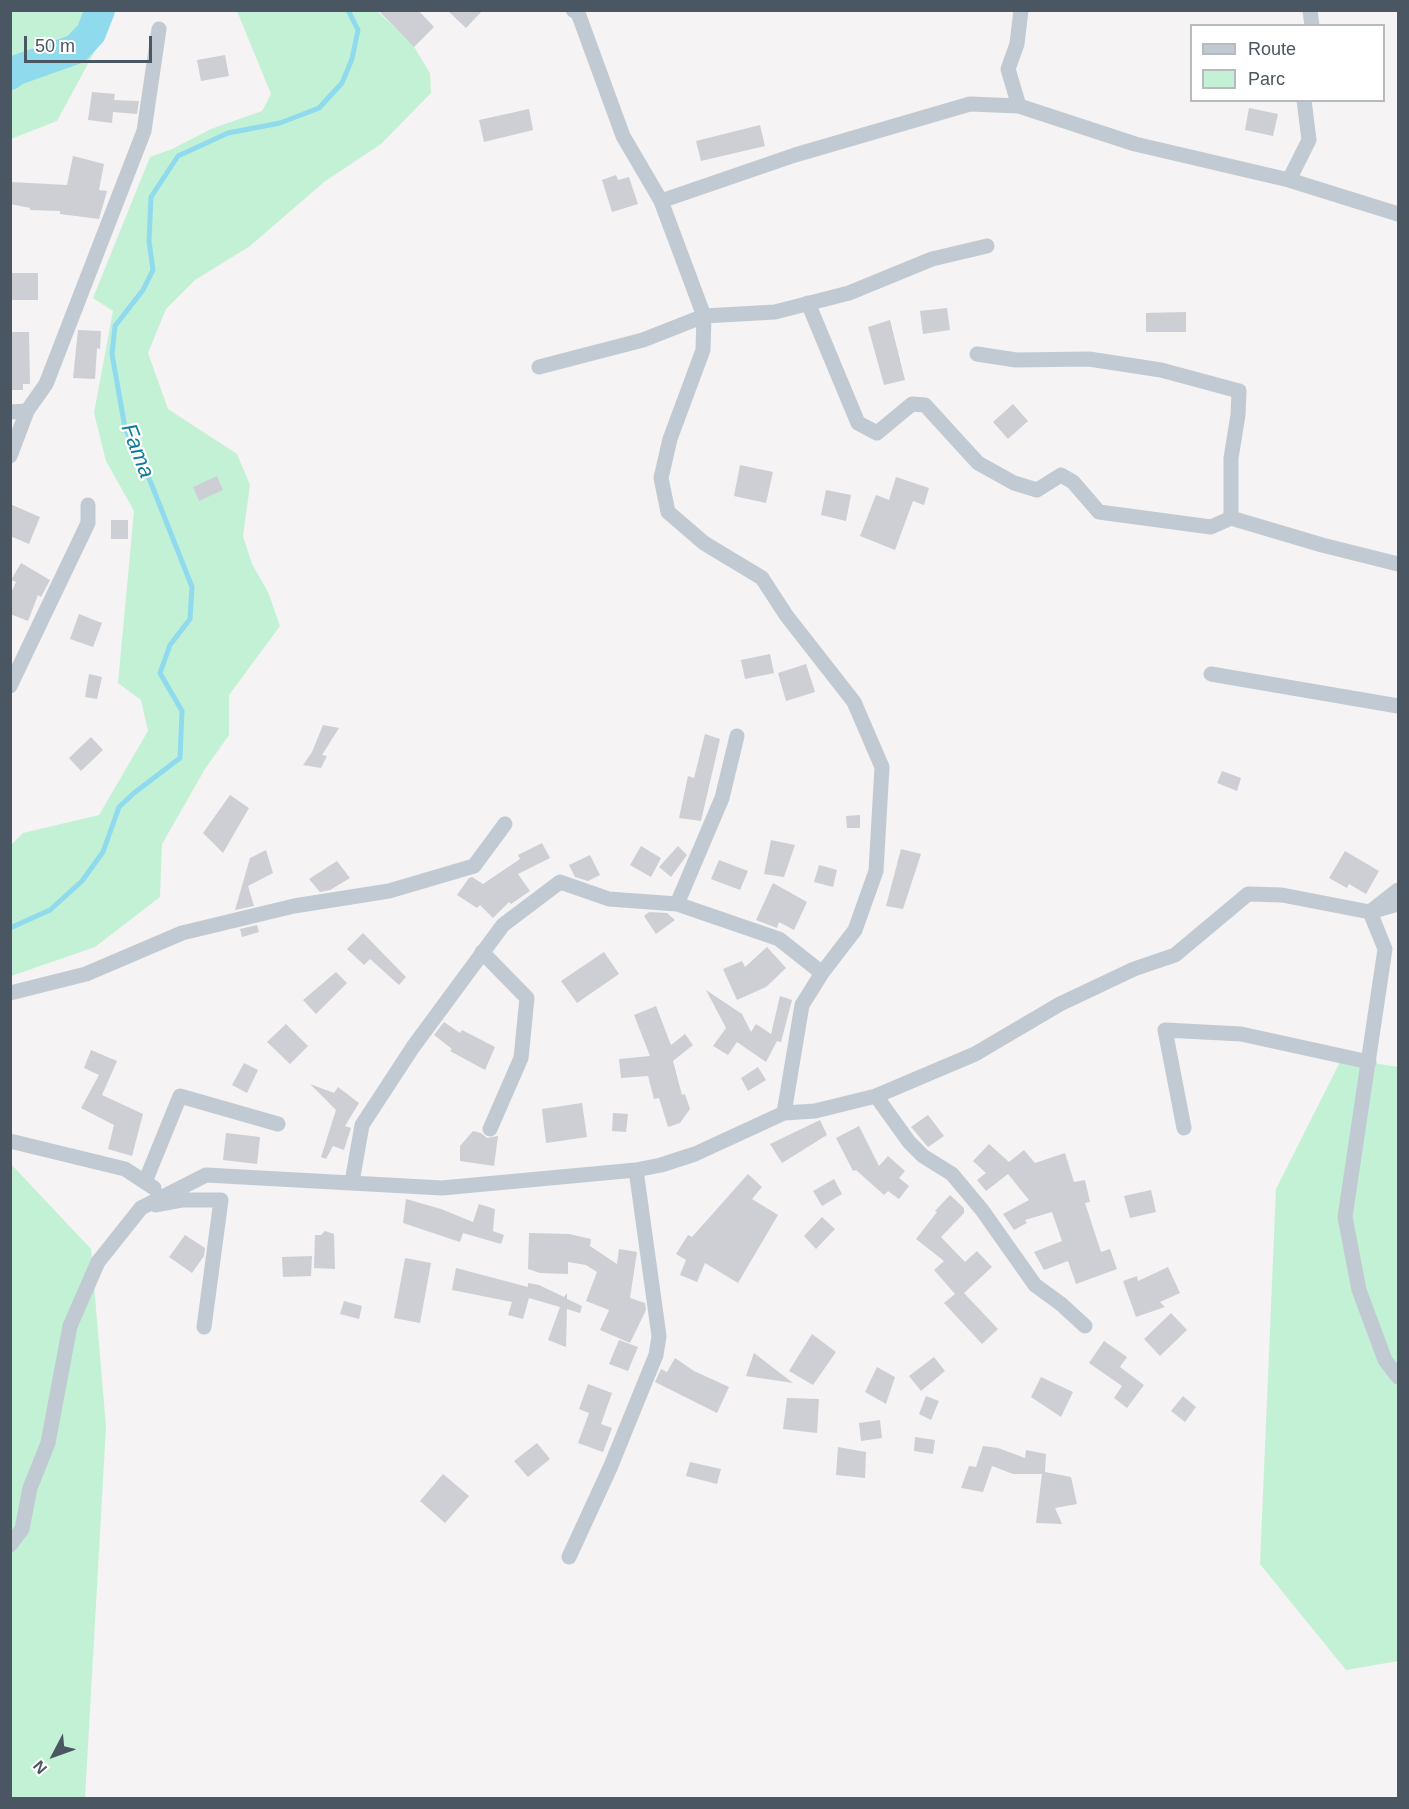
<!DOCTYPE html>
<style>
body{margin:0}
#map{position:relative;width:1409px;height:1809px;overflow:hidden;background:#f5f3f3;font-family:Helvetica,sans-serif}
canvas{display:block}
.frame{position:absolute;inset:0;border:12px solid #4a5661;pointer-events:none}
.legend{position:absolute;left:1190px;top:24px;width:195px;height:78px;box-sizing:border-box;background:#fff;border:2px solid #b7bbc0;margin:0;padding:8px 10px;list-style:none;font-size:18px;color:#4a5661}
.legend li{display:flex;align-items:center;gap:12px;height:30px}
.legend b{width:30px;border:2px solid #b7bbc0}
.north{position:absolute;left:24px;top:1725px;width:60px;height:60px;-webkit-text-stroke:4px #fff;paint-order:stroke;rotate:229deg;font-size:16px;font-weight:700;line-height:24px;text-align:center;color:#4a5661}
.north::after{content:'';display:block;margin:auto;width:21px;height:27px;background:#4a5661;clip-path:polygon(50% 0,100% 100%,50% 72%,0 100%)}
.scale{position:absolute;left:24px;top:36px;width:128px;height:27px;box-sizing:border-box;border:3px solid #4a5661;border-top:0;padding-left:8px;font-size:18px;line-height:21px;white-space:nowrap;color:#4a5661;-webkit-text-stroke:4px #fff;paint-order:stroke}
</style>
<div id="map">
<canvas width="1409" height="1809"></canvas>
<div class="frame"></div>
<ul class="legend">
<li><b style="height:8px;background:#c1cad2"></b>Route</li>
<li><b style="height:16px;background:#c3f1d5"></b>Parc</li>
</ul>
<div class="north">N</div>
<div class="scale">50 m</div>
</div>
<script>
const context = document.querySelector('canvas').getContext('2d');
context.lineJoin = 'round';
function paint(path, color) { context.fillStyle = color; context.fill(path, 'evenodd'); }
const toPath = rows => new Path2D(rows.map(r => 'M' + r).join(''));
function stroke(path, color, width, dash) { context.strokeStyle = color; context.lineWidth = width; context.lineCap = dash ? 'butt' : 'round'; context.setLineDash(dash || []); context.stroke(path); }
function label(font, color, halo, rows, align = 'center') {
  context.font = font + ' Helvetica,sans-serif'; context.lineWidth = 4.5; context.setLineDash([]); context.textBaseline = 'middle'; context.strokeStyle = halo; context.fillStyle = color; for (const [text, x, y, turn = 0] of rows) {
    context.save(); context.translate(x, y); context.rotate((+turn || 0) * Math.PI / 180); context.textAlign = isNaN(turn) ? turn : align; if (halo) context.strokeText(text, 0, 0); context.fillText(text, 0, 0); context.restore();
  }
}
const green = toPath([
 [11,10,114,11,109,25,57,121,11,139],
 [237,11,377,11,413,45,430,73,431,93,381,144,324,182,250,246,195,280,166,309,148,353,168,409,237,454,250,485,243,536,252,564,268,592,280,626,229,695,229,735,205,769,162,844,160,897,95,947,11,976,10,846,23,833,99,815,148,731,141,700,118,683,134,511,106,461,94,413,113,311,93,298,150,157,172,149,211,129,262,111,271,94],
 [1342,1058,1398,1067,1398,1661,1346,1670,1260,1564,1276,1189],
 [10,1163,91,1249,106,1427,85,1798,11,1798]
]);
const stream = toPath([
 [10,928,50,910,82,881,103,852,119,807,134,793,180,758,182,711,160,673,170,645,190,619,192,587,149,478,125,428,112,354,115,326,143,290,153,270,149,241,151,197,178,156,228,133,280,123,319,108,342,83,352,59,358,30,348,10]
]);
const river = toPath([
 [10,75,14,71,76,49,91,33,100,10]
]);
const building = toPath([
 [378,10,418,10,434,27,414,47],
 [447,10,483,10,466,28],
 [225,55,229,76,201,81,197,60],
 [92,92,115,94,114,100,139,101,137,114,113,112,112,123,88,120],
 [1249,108,1278,114,1273,136,1245,130],
 [529,109,533,130,484,142,479,120],
 [760,125,765,146,701,161,696,141],
 [73,156,104,164,99,190,107,191,99,219,60,214,60,211,30,210,30,208,10,204,10,182,67,185],
 [616,175,618,180,629,177,638,204,612,212,602,180],
 [12,273,38,273,38,300,12,300],
 [947,308,950,330,923,334,920,311],
 [1186,312,1186,332,1146,332,1146,313],
 [890,320,905,380,884,385,868,327],
 [78,330,101,331,100,349,97,348,95,379,73,378],
 [10,332,29,332,30,384,23,384,23,390,10,390],
 [1013,404,1028,421,1008,439,993,422],
 [740,465,773,472,766,503,734,496],
 [217,476,223,490,199,501,193,487],
 [896,477,929,488,924,505,913,501,895,550,860,536,876,495,889,500],
 [826,490,851,495,846,521,821,515],
 [10,504,40,517,29,544,10,536],
 [111,520,128,520,128,539,111,539],
 [21,563,50,580,41,597,38,595,28,621,10,614,10,595,16,582,11,580],
 [79,614,102,623,93,647,70,639],
 [770,654,774,673,745,679,741,660],
 [806,664,815,692,786,701,778,673],
 [89,674,102,677,97,699,85,697],
 [323,725,339,728,322,755,327,756,321,768,303,765,312,752],
 [705,734,720,739,701,821,679,818,688,776,694,778],
 [91,737,103,750,81,771,69,758],
 [1222,771,1241,778,1237,791,1217,783],
 [230,795,249,808,223,853,203,833],
 [860,815,860,828,847,828,846,816],
 [771,840,795,845,784,877,764,874],
 [542,843,550,858,518,874,530,891,511,904,509,902,493,918,480,905,477,908,457,895,469,878,472,877,483,884,520,859,518,855],
 [641,846,661,858,651,877,630,865],
 [678,846,687,855,671,877,659,867],
 [901,849,921,854,903,909,886,906],
 [266,850,273,873,248,886,254,906,235,910,250,858],
 [1345,851,1379,871,1366,894,1349,884,1347,888,1329,878],
 [590,855,600,875,588,881,575,877,569,865],
 [719,860,748,871,740,890,711,879],
 [337,861,350,878,330,890,320,892,309,879],
 [819,865,837,870,833,887,814,882],
 [773,883,807,902,794,930,779,922,777,928,756,920],
 [649,912,667,913,675,920,656,934,644,916],
 [257,925,259,932,242,937,240,929],
 [363,933,406,977,399,985,370,959,364,965,347,949],
 [767,947,786,968,766,987,737,1000,723,969,742,961,745,967],
 [604,952,619,974,577,1003,561,981],
 [336,972,347,983,316,1014,303,1000],
 [706,990,742,1014,751,1032,756,1024,771,1034,780,996,792,1000,781,1042,777,1041,766,1062,737,1042,728,1055,713,1046,726,1028],
 [656,1006,671,1045,685,1034,693,1045,673,1061,682,1095,685,1094,690,1109,680,1123,668,1127,659,1098,654,1099,648,1076,621,1078,619,1059,650,1056,634,1015],
 [444,1022,460,1033,462,1030,495,1047,485,1070,450,1051,452,1049,434,1035],
 [286,1024,308,1046,290,1064,267,1042],
 [91,1050,117,1061,102,1095,143,1114,132,1156,108,1149,114,1125,81,1108,99,1075,84,1068],
 [244,1063,258,1070,247,1093,232,1085],
 [758,1067,766,1080,748,1091,741,1078],
 [310,1084,334,1093,338,1087,359,1103,345,1126,351,1128,344,1150,333,1146,326,1159,321,1157,336,1110],
 [582,1103,587,1137,546,1143,542,1109],
 [613,1113,628,1114,626,1132,612,1131],
 [928,1115,944,1136,928,1147,911,1127],
 [820,1120,827,1135,782,1163,770,1144],
 [859,1126,879,1166,888,1156,905,1171,899,1178,909,1186,899,1199,888,1191,884,1195,856,1170,853,1171,836,1138],
 [473,1131,481,1133,487,1138,498,1136,494,1166,460,1161,460,1146],
 [226,1133,260,1137,257,1164,223,1160],
 [989,1144,1009,1162,1024,1150,1035,1163,1065,1153,1074,1182,1085,1180,1090,1202,1085,1203,1101,1252,1110,1249,1117,1269,1076,1284,1068,1261,1044,1270,1034,1252,1062,1241,1052,1212,1025,1220,1027,1223,1014,1230,1003,1214,1029,1200,1008,1174,986,1191,977,1180,986,1173,973,1161],
 [748,1174,762,1187,752,1199,778,1215,738,1283,705,1263,697,1282,680,1275,686,1260,676,1254,688,1235,692,1237],
 [834,1179,842,1194,822,1206,813,1191],
 [1151,1190,1156,1212,1130,1218,1124,1196],
 [950,1195,964,1208,964,1213,941,1237,965,1262,977,1251,992,1267,964,1293,998,1329,982,1344,944,1303,955,1294,934,1270,944,1261,916,1239,937,1212,935,1211],
 [406,1199,441,1209,473,1222,479,1204,495,1209,493,1231,504,1235,501,1244,463,1233,460,1242,403,1223],
 [822,1217,835,1229,816,1249,804,1236],
 [325,1231,334,1234,335,1269,314,1268,315,1235,321,1235],
 [529,1233,569,1234,591,1239,590,1246,617,1264,619,1249,637,1252,630,1298,645,1303,646,1310,630,1343,600,1330,609,1310,586,1301,597,1272,586,1265,568,1262,568,1274,540,1273,528,1269],
 [185,1235,205,1248,204,1256,192,1273,169,1257],
 [312,1256,311,1276,283,1277,282,1257],
 [405,1258,431,1263,420,1323,394,1318],
 [1168,1267,1180,1293,1160,1302,1165,1307,1136,1317,1123,1281,1137,1276,1138,1281],
 [456,1268,528,1287,528,1283,539,1285,564,1297,567,1293,567,1299,582,1306,580,1313,567,1309,566,1347,548,1340,560,1307,529,1298,523,1319,508,1315,512,1302,452,1290],
 [344,1301,362,1306,359,1319,340,1314],
 [1171,1313,1187,1330,1160,1356,1144,1339],
 [812,1334,836,1352,813,1385,789,1371],
 [619,1340,638,1347,628,1371,609,1364],
 [1104,1341,1127,1357,1120,1367,1144,1385,1127,1408,1114,1398,1122,1386,1089,1363],
 [754,1353,793,1383,746,1376],
 [934,1357,945,1371,921,1391,909,1376],
 [675,1358,694,1371,729,1387,717,1413,655,1382,661,1369,667,1372],
 [877,1367,895,1377,886,1404,865,1392],
 [1041,1377,1073,1392,1061,1417,1031,1397],
 [588,1384,612,1393,601,1424,612,1428,603,1452,578,1443,589,1413,579,1409],
 [926,1396,939,1401,931,1420,919,1414],
 [1183,1396,1196,1407,1185,1422,1171,1411],
 [787,1398,819,1399,817,1433,783,1429],
 [880,1420,882,1438,861,1441,859,1423],
 [915,1437,935,1440,933,1454,914,1451],
 [537,1443,550,1459,528,1477,514,1461],
 [983,1446,998,1448,1025,1458,1026,1450,1046,1454,1045,1472,1071,1477,1077,1504,1055,1508,1062,1524,1036,1523,1042,1474,1013,1474,992,1466,983,1492,961,1488,969,1466,976,1467],
 [838,1447,866,1452,865,1478,836,1475],
 [690,1462,721,1469,717,1484,686,1476],
 [443,1474,469,1496,445,1523,420,1501]
]);
const street = toPath([
 [573,10,578,13,623,136,661,201,704,316,703,350,670,439,661,478,668,512,704,543,762,578,786,615,854,702,882,767,876,871,855,930,822,973,802,1005,784,1113],
 [1310,10,1312,26],
 [1019,106,1008,69,1017,44,1021,10],
 [1289,180,1309,140,1304,100],
 [661,201,795,155,970,104,1019,106,1135,144,1289,180,1398,214],
 [808,303,858,423,877,433,912,404,925,405,978,463,1014,483,1037,490,1061,475,1073,482,1099,512,1211,527,1231,518,1322,545,1398,564],
 [977,354,1016,360,1089,359,1161,370,1239,391,1238,415,1231,458,1231,518],
 [539,367,643,340,704,316,775,312,849,293,932,259,987,246],
 [10,412,27,411],
 [10,456,27,411,46,384,144,131,159,29],
 [1211,674,1398,706],
 [10,686,88,523,88,505],
 [1398,890,1370,912,1385,949,1345,1217,1359,1290,1385,1360,1398,1377],
 [677,904,722,798,737,736],
 [482,952,527,998,521,1058,490,1129],
 [10,993,86,974,182,933,294,906,389,891,474,866,505,824],
 [876,1096,909,1142,923,1156,952,1174,982,1210,1035,1285,1061,1304,1085,1326],
 [1184,1128,1165,1030,1241,1034,1369,1062],
 [10,1141,125,1169,154,1188],
 [145,1182,180,1096,278,1124],
 [352,1182,362,1125,413,1047,503,925,560,882,609,899,677,904,779,939,822,973],
 [156,1205,183,1200,221,1200,204,1327],
 [10,1545,22,1529,30,1488,48,1443,70,1326,98,1262,141,1208,206,1175,442,1188,636,1170,661,1165,695,1154,784,1113,815,1111,876,1096,975,1054,1060,1004,1134,969,1175,955,1248,894,1282,895,1370,912,1398,904],
 [569,1557,610,1468,656,1355,659,1336,636,1170]
]);
const waterNames = [
 ["Fama",137,451,69]
];
paint(green, '#c3f1d5');
stroke(stream, '#90daee', 5);
stroke(river, '#90daee', 30);
paint(building, '#cdcfd5');
stroke(street, '#c1cad2', 15);
label('italic 22px', '#0c7c9b', '#fff', waterNames);
</script>
